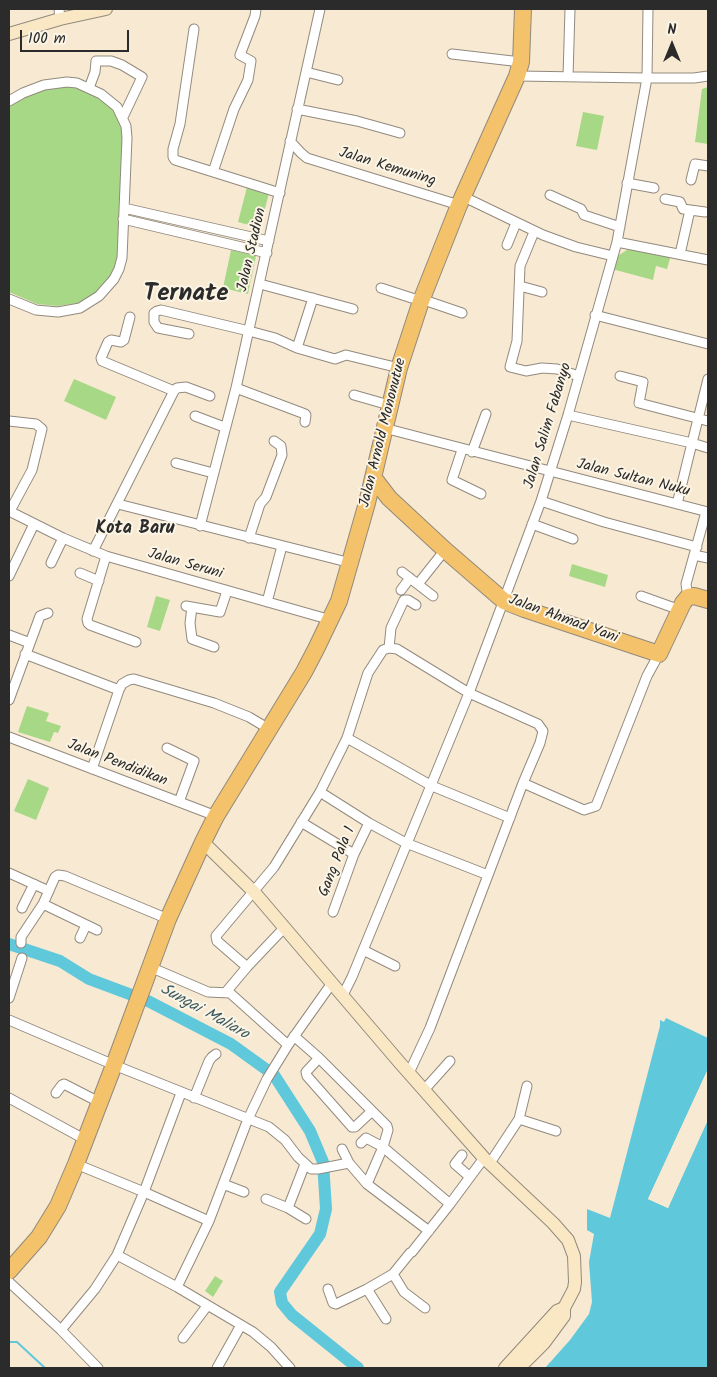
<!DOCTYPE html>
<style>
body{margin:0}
#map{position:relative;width:717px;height:1377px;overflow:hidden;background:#f8e9d2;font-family:Kalam,sans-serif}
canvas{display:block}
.frame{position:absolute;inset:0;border:10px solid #2b2b2b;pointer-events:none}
.north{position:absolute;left:647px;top:20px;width:50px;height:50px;-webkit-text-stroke:4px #fcf5e5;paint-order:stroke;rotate:0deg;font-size:14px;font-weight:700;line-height:20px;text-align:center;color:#2b2b2b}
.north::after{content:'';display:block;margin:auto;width:18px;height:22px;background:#2b2b2b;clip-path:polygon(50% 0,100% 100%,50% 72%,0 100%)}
.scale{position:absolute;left:20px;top:30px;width:109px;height:22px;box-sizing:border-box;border:2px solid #2b2b2b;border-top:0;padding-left:6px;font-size:15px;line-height:18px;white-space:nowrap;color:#2b2b2b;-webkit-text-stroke:4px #fcf5e5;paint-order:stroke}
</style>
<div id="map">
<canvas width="717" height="1377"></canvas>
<div class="frame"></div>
<div class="north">N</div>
<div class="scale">100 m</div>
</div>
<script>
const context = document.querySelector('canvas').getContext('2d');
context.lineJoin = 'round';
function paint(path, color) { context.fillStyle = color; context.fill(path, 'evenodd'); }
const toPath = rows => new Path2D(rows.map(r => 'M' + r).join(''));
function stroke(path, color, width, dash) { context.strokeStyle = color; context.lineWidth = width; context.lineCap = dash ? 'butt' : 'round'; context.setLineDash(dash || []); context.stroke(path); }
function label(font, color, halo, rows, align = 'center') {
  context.font = font + ' Kalam,sans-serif'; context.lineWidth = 4; context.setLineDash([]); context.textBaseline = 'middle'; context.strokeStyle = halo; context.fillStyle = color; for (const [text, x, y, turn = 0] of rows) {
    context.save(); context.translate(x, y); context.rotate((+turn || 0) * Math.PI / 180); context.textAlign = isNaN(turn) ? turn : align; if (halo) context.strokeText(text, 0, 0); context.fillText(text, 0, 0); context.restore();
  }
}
const green = toPath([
 [67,86,79,87,98,96,120,115,124,136,117,259,115,269,103,288,89,298,78,303,58,306,37,304,9,292,9,105,44,88],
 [708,87,708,144,695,142,702,89],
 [583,112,604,116,597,150,576,146],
 [247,187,269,193,260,228,238,222],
 [630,248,671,255,667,269,656,266,653,280,612,269,616,257],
 [231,250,256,256,248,294,223,288],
 [74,379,116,397,106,420,64,401],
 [572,564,608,575,605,587,569,576],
 [156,596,170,600,160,631,147,627],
 [27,706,49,713,46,721,61,726,58,733,54,732,50,742,18,732],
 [28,779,49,788,36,820,14,811],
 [215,1276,223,1281,213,1297,205,1291]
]);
const water = toPath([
 [666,1018,708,1038,708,1069,648,1199,668,1208,708,1120,708,1368,545,1368,570,1340,589,1314,592,1302,589,1262,594,1234,587,1230,587,1209,610,1218,660,1026,660,1020,664,1022]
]);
const pier = toPath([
 [708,1069,708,1075,651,1198,667,1205,706,1119,708,1118,668,1208,648,1199]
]);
const stream = toPath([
 [9,1342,17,1342,45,1368]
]);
const river = toPath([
 [9,944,60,961,89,979,148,1001,231,1044,274,1075,310,1131,323,1162,326,1209,320,1234,280,1292,282,1303,292,1315,358,1368]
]);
const street = toPath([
 [59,9,60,19],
 [648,9,647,78,617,242,708,260],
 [194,29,180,124,173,149,173,157,175,160,280,193],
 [452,54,521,62],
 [306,72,338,80],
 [517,76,647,78,694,78,708,76],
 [568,77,570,9],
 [89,88,95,72,96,61,111,61,122,65,142,77,123,117],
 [9,101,23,93,44,85,67,82,77,83,101,94,117,107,126,126,127,138,122,258,119,269,114,279,99,296,80,308,58,312,36,310,9,299],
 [297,109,357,121,400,133],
 [290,141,301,153,307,158,459,205],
 [213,172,234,109,248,80,251,61,240,55,255,16,256,9],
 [691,180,695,164,708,166],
 [627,183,654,188],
 [550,195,581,209,584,215,620,227],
 [462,196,543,235,576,247,613,256],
 [665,199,680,202,683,209,705,212],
 [124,208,269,241],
 [123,219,267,253],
 [534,232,520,266,517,341,510,367,526,371,542,368,557,369,579,376],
 [507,245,516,223],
 [680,254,690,210],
 [260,284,353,309],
 [520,286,542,292],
 [381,288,421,301],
 [421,299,462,313],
 [595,315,708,344],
 [189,334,158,328,154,322,154,313,157,311,161,310,249,331,275,338,297,348,335,359,346,355,399,368],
 [297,348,313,298],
 [620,376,643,382,639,403,708,421],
 [236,388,305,414,306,415,305,422],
 [174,391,177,388,186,387,210,396],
 [354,395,389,405],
 [568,415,692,443,708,379],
 [195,416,224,427],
 [9,421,36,424,42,429,32,470,10,511],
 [384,428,708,512],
 [462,450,452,480,481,494],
 [472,452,486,414],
 [176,463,213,473],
 [541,501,604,522,697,547],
 [118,504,351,563],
 [677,504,692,443,708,448],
 [9,511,63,538,106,556,331,620],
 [532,524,573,539],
 [200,526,236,388,320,9],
 [249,538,260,504,266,497,282,455,281,446,274,441],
 [93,551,174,391,102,361,101,358,108,342,111,340,121,342,124,340,130,317],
 [694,555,708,558],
 [106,556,87,619,88,623,90,625,136,642],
 [51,563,63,538],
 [402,572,433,596],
 [80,573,99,581],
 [9,576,34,524],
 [418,584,445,550],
 [401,590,410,578],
 [641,596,680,610],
 [688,597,686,584,706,512],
 [267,602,282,546],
 [186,606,220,612,227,591],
 [192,607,190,623,192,639,214,647],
 [9,635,30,643],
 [389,648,391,628,404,600,408,600,416,605],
 [25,654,119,690],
 [9,700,40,616,48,613],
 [9,737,216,816],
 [347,738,368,673,383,650,389,648,397,649,469,693,538,724,543,731,540,743,523,783,430,1028,409,1073],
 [167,748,194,761,179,802],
 [92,769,119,690,122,684,129,680,134,679,214,703,249,717,269,729],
 [523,783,584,810,596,806,647,676,659,654],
 [320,792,347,738,432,786,510,818],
 [301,822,354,854],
 [9,873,49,891],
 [43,904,97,930],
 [22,908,34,884],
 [333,912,354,854,369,823],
 [80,938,86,925],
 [21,943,21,937,43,904,55,877,58,875,65,876,168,919],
 [363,950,395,966],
 [150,967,208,992,230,993,288,1045],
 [247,967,217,941,216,936,274,867,320,792,369,823,406,843,488,875],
 [226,992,247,967,284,928],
 [343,995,352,977,469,693,541,501,568,415,617,242],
 [9,998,22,958],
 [9,1020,114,1065,269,1127,285,1140,298,1157,311,1169,318,1169,349,1163,367,1184,429,1231],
 [294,1036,319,1058,387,1126,388,1130,383,1147,450,1204],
 [319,1058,306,1072,307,1076,352,1127,355,1127,372,1111],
 [424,1090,450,1061],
 [56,1093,62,1085,64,1084,99,1102],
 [181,1093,144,1192,209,1221],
 [9,1098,84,1139],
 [194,1098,209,1061,212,1057,216,1054],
 [519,1119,527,1086],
 [361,1143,366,1138,383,1147,367,1184],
 [342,1149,349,1163],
 [462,1155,455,1164,470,1177],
 [490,1163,519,1119,556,1131],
 [76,1164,144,1192,117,1255],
 [223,1184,244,1192],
 [266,1199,288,1208,305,1164],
 [288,1208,306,1219],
 [412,1252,450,1204,484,1158],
 [393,1274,404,1292,425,1308],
 [9,1282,61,1330,98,1368],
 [177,1287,209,1221,248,1119,267,1079,288,1045,332,983],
 [328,1289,333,1303,336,1304,367,1289,393,1274,410,1253],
 [367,1289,386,1319],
 [61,1330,95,1289,117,1255,177,1287,253,1332,271,1347,290,1368],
 [183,1338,207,1306],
 [217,1368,241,1325]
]);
const secondary = toPath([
 [9,34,60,19,106,9],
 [203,842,254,892,400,1063,484,1158,553,1223,568,1240,574,1256,575,1282,574,1289,564,1308,564,1316,544,1343,519,1368],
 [505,1368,557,1311,564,1308]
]);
const highway = toPath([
 [373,477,389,498,445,550,504,601,524,609,659,654,683,603,688,597,694,596,708,600],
 [9,1271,39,1237,58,1206,76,1164,114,1065,168,919,203,842,216,816,304,672,316,649,339,601,367,503,399,368,421,301,459,205,517,76,521,62,523,9]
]);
const streetNames = [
 ["Jalan Kemuning",387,168,17],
 ["Jalan Stadion",253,250,-77],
 ["Jalan Salim Fabanyo",549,426,-73],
 ["Jalan Arnold Mononutue",384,433,-76],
 ["Jalan Sultan Nuku",633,479,14],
 ["Jalan Seruni",185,565,16],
 ["Jalan Ahmad Yani",563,620,20],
 ["Jalan Pendidikan",117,764,21],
 ["Gang Pala 1",338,862,-68]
];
const waterNames = [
 ["Sungai Maliaro",204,1013,29]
];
const quarterNames = [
 ["Kota Baru",135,530]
];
const townNames = [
 ["Ternate",186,296]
];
paint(green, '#a6d886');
paint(water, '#5fc8db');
paint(pier, '#f8e9d2');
stroke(stream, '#5fc8db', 2);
stroke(river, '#5fc8db', 12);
stroke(street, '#928a7e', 11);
stroke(secondary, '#928a7e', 14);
stroke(highway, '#928a7e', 18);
stroke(street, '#fff', 9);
stroke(secondary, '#fae7c3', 12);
stroke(highway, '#f3c26a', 16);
label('15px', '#2b2b2b', '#fcf5e5', streetNames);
label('italic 16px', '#3b5a60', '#fcf5e5', waterNames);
label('bold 18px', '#2b2b2b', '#fcf5e5', quarterNames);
label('bold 25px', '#2b2b2b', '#fcf5e5', townNames);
</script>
